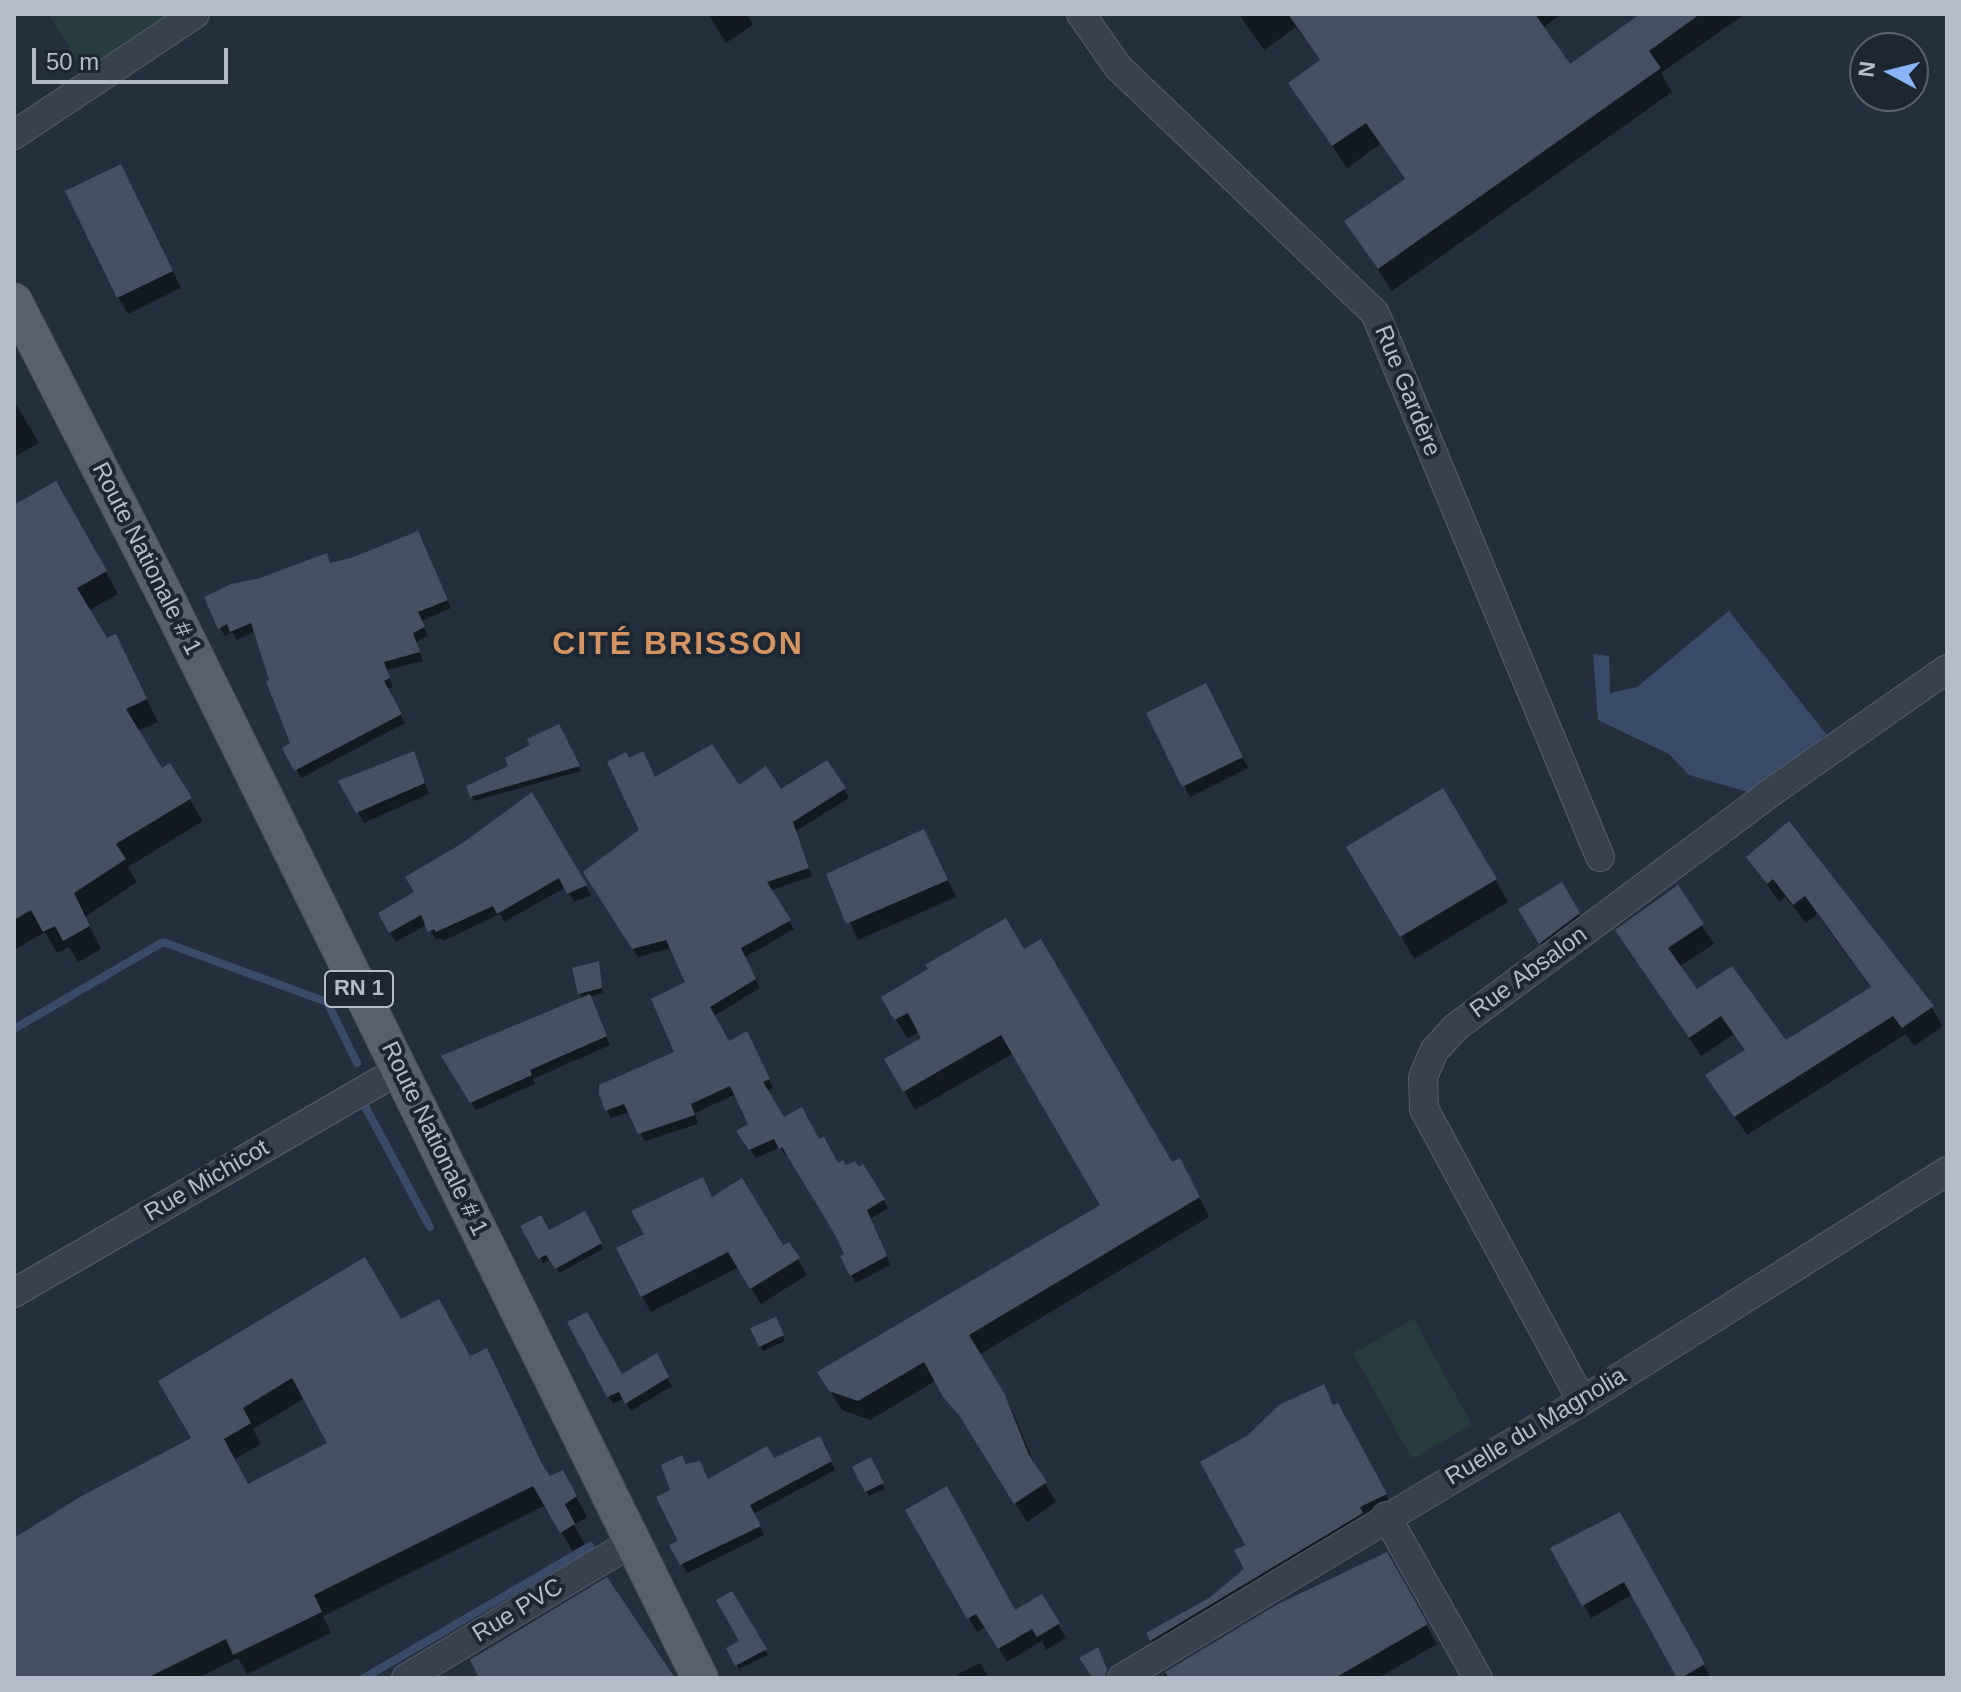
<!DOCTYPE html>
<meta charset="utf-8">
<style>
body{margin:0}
#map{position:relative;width:1961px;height:1692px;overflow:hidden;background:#242f3e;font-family:Helvetica,sans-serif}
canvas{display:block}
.frame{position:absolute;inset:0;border:16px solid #b4bcc9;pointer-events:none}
.north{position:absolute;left:1849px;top:32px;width:80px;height:80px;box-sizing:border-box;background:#1d2633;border:2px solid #59626f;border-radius:50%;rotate:277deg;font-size:22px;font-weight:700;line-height:32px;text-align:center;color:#b4bcc9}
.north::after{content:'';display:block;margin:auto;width:28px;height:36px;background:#8ab4f8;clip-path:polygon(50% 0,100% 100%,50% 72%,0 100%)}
.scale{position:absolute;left:32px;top:48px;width:196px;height:36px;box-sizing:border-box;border:4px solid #b4bcc9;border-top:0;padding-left:10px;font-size:24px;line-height:28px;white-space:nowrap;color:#b4bcc9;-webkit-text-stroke:6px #1d2633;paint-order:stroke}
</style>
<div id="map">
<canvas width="1961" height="1692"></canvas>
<div class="frame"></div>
<div class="north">N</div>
<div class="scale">50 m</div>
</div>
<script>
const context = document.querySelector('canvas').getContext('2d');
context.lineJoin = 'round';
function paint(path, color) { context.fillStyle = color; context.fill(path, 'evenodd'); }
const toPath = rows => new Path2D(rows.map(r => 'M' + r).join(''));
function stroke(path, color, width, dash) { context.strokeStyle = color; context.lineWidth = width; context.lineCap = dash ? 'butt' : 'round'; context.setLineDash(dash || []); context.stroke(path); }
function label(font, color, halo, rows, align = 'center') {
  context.font = font + ' Helvetica,sans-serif'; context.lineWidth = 8; context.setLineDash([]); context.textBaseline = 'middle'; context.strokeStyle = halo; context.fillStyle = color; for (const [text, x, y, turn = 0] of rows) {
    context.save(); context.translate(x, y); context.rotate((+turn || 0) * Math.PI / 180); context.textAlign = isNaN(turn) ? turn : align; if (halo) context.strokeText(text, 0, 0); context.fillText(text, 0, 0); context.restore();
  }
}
const green = toPath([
 [49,14,171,14,85,74],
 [1414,1319,1472,1425,1412,1459,1353,1353]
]);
const water = toPath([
 [1729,611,1826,734,1762,796,1689,775,1669,754,1598,720,1593,654,1609,656,1610,693,1637,687]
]);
const shadow = toPath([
 [708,14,747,14,753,25,726,43],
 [1239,14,1562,14,1542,28,1569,67,1640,14,1745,14,1661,73,1672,92,1392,291,1347,222,1406,181,1380,144,1347,168,1291,84,1321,62,1296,27,1264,50],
 [130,183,181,288,128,314,118,297],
 [14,401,39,443,14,457],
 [55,484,118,594,88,611,106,641,115,636,158,722,137,731,161,771,169,765,203,821,128,867,137,882,85,917,101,949,78,962,69,947,57,953,45,932,14,950,14,507],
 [421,541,451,608,421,621,428,636,416,642,423,661,387,670,393,687,387,689,405,723,301,778,284,749,292,744,255,631,237,640,232,632,225,636,220,628,260,580,326,556,331,564],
 [1212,697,1248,768,1190,797,1184,786],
 [558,726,581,771,474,801,472,796],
 [413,753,429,794,364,823,341,782],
 [629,761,655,779,781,792,844,789,849,798,796,831,812,876,770,891,794,929,744,958,760,988,714,1016,728,1044,751,1042,773,1088,766,1091,784,1120,819,1142,837,1165,858,1169,863,1166,888,1208,870,1219,890,1265,856,1283,842,1257,846,1255,836,1233,789,1154,786,1156,780,1147,756,1158,744,1140,751,1124,736,1094,695,1113,698,1124,645,1141,630,1112,611,1118,607,1110,599,1087,676,1053,688,983,671,948,638,957,585,872,642,831],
 [1443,791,1508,902,1414,959,1349,847],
 [532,795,591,895,574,902,566,887,504,922,500,914,443,941,441,938,436,940,427,924,396,942,380,914,416,893,465,844],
 [1788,824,1932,1008,1943,1026,1914,1046,1906,1034,1747,1135,1708,1076,1746,1051,1734,1034,1701,1056,1629,949,1677,888,1714,944,1679,967,1696,992,1786,1043,1872,989,1817,914,1806,923,1785,897,1779,902,1748,857],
 [924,832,956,897,858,940,829,875],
 [1561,885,1585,925,1547,954,1521,910],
 [1023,951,1172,1165,1191,1180,1209,1217,979,1355,1014,1414,1037,1470,1056,1502,1027,1522,937,1380,870,1420,842,1410,819,1373,1103,1206,1014,1053,915,1110,886,1060,924,1038,920,1032,907,1038,883,997],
 [598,963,603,993,589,997,610,1045,533,1079,535,1084,476,1110,444,1057,584,999,580,993],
 [702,1179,713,1198,782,1248,789,1244,807,1275,761,1304,739,1267,651,1312,642,1296,646,1235],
 [584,1213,603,1249,559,1273,551,1259,543,1263,523,1227,548,1232],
 [401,1322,469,1359,486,1351,547,1476,574,1493,587,1517,574,1525,585,1545,573,1552,546,1505,323,1616,331,1633,247,1674,238,1658,198,1678,14,1678,14,1541,194,1439,161,1381],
 [305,1398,330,1444,248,1486,233,1460,261,1444,253,1429],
 [570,1323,622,1377,656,1356,672,1386,631,1411,624,1399,613,1404],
 [778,1324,785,1341,763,1351,760,1346],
 [1334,1407,1347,1423,1395,1512,1161,1658,1148,1634,1210,1600,1247,1570],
 [819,1439,835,1470,753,1514,764,1535,687,1573,672,1546,680,1541,673,1491,686,1466,708,1481,774,1461],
 [870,1460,885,1489,869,1496,855,1468],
 [908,1511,1015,1613,1042,1596,1066,1638,1046,1650,1042,1641,1007,1662,986,1627,977,1632],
 [1619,1515,1711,1678,1680,1678,1633,1594,1591,1618,1553,1549],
 [1386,1555,1437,1644,1378,1678,1159,1678,1279,1605],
 [731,1593,768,1655,739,1669,728,1649,742,1642],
 [980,1663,989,1678,960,1678,958,1674]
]);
const stream = toPath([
 [14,1029,163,942,327,1002,357,1063],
 [360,1097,430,1227],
 [364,1678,590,1546]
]);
const building = toPath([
 [1288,14,1535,14,1570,64,1640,14,1700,14,1649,51,1661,68,1378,269,1344,221,1405,179,1366,123,1332,146,1288,83,1320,60],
 [121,164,173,271,117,298,65,191],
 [56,481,107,571,77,588,107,638,116,634,147,699,126,709,162,768,170,763,192,798,116,844,126,859,74,893,90,926,63,941,55,926,43,932,31,910,14,920,14,505],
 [418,531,448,600,418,612,425,627,413,633,420,652,384,662,390,678,384,681,402,714,294,771,282,748,290,743,266,681,269,680,251,623,230,632,227,624,218,629,204,597,231,584,260,578,327,553,330,563,351,558],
 [1206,683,1243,757,1182,787,1146,713],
 [559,724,580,766,470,797,466,786,508,766,505,758,530,745,527,739],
 [712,744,739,785,766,766,781,789,827,760,846,788,793,822,809,868,767,882,791,920,741,948,756,979,710,1007,729,1041,747,1031,770,1079,763,1082,784,1117,802,1107,819,1139,824,1137,838,1163,843,1160,846,1165,855,1161,859,1167,863,1164,885,1199,867,1210,887,1256,850,1276,840,1256,844,1254,834,1233,782,1147,779,1149,774,1139,749,1150,736,1131,748,1124,730,1086,691,1104,695,1115,638,1134,624,1104,605,1111,599,1094,599,1085,674,1052,651,999,685,982,666,940,632,949,583,872,639,830,607,762,626,752,629,758,643,751,655,777],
 [414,751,425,783,356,813,338,781],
 [1443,788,1497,879,1400,937,1346,847],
 [532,792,587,885,567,894,559,878,497,914,493,906,436,932,434,929,428,932,421,915,389,933,378,913,414,892,405,877,464,842],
 [1789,821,1934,1006,1902,1028,1893,1016,1734,1117,1705,1075,1745,1050,1721,1016,1689,1038,1615,930,1678,885,1704,924,1668,948,1697,989,1732,966,1786,1040,1871,987,1805,896,1793,905,1773,879,1767,884,1746,857],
 [924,829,948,880,846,924,826,874],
 [1562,882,1580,913,1539,944,1518,909],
 [1006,918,1024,949,1041,939,1172,1162,1180,1158,1200,1197,969,1335,1004,1393,1029,1455,1047,1482,1014,1504,959,1415,943,1397,924,1362,858,1401,829,1391,817,1372,1100,1205,1001,1035,903,1092,884,1059,921,1038,908,1013,894,1020,881,997,928,969,925,965],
 [599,961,602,988,578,994,572,968],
 [590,994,607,1036,530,1070,532,1075,470,1103,441,1056],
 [703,1177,712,1197,742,1178,783,1245,789,1242,800,1258,750,1289,728,1252,641,1297,616,1248,644,1234,631,1211],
 [585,1211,602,1243,555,1269,546,1255,538,1259,520,1226,541,1215,549,1230],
 [365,1257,401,1319,439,1299,470,1356,487,1348,542,1464,550,1476,563,1470,577,1496,565,1504,575,1524,560,1533,533,1486,314,1595,322,1612,233,1655,226,1639,147,1678,14,1678,14,1538,80,1497,191,1438,158,1381],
 [292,1378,327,1443,248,1484,224,1439,251,1423,243,1408],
 [587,1312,622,1374,657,1353,669,1377,625,1404,619,1392,607,1397,567,1322],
 [776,1317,784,1335,759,1347,750,1328],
 [1324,1384,1333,1405,1338,1403,1387,1494,1360,1507,1363,1513,1150,1641,1146,1633,1209,1598,1244,1569,1234,1550,1245,1545,1200,1462,1248,1435,1279,1405],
 [820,1436,832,1461,750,1505,761,1526,680,1565,669,1545,678,1541,656,1497,670,1490,661,1465,682,1455,686,1464,700,1461,708,1479,767,1446,774,1458],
 [871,1457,884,1483,865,1492,852,1467],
 [947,1486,1015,1610,1042,1594,1060,1623,1037,1637,1032,1629,998,1649,976,1614,967,1619,905,1510],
 [1620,1512,1705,1664,1681,1678,1677,1678,1624,1582,1582,1606,1550,1548],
 [1387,1552,1428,1624,1335,1678,1169,1678,1165,1672,1278,1604],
 [607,1577,675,1678,479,1678,470,1660],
 [732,1591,767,1649,735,1666,726,1648,739,1641,716,1600],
 [1098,1647,1107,1669,1105,1678,1093,1678,1079,1658]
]);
const minor = toPath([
 [1081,14,1118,67,1375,313,1600,857],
 [14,135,195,14],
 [14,1293,399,1070],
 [1582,1401,1424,1109,1423,1077,1434,1051,1456,1027,1777,788,1947,669],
 [1386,1516,1478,1678],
 [406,1678,631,1543],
 [1122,1678,1582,1401,1947,1171]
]);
const major = toPath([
 [14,301,167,599,700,1678]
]);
const shields = [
 [359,989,68]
];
const shieldNames = [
 ["RN 1",359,989]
];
const streetNames = [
 ["Rue Gardère",1407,391,68],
 ["Route Nationale # 1",146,559,63],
 ["Rue Absalon",1529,973,-36],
 ["Route Nationale # 1",434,1139,64],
 ["Rue Michicot",207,1181,-30],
 ["Ruelle du Magnolia",1536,1427,-31],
 ["Rue PVC",518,1611,-31]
];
const districtNames = [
 ["CITÉ BRISSON",678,645]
];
paint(green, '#263c3f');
paint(water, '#394c67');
paint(shadow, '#0007');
stroke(stream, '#394c67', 8);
paint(building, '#455162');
stroke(minor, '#565f6c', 30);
stroke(major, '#414a57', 38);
stroke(minor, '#38414e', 28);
stroke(major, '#56606e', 36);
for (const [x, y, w] of shields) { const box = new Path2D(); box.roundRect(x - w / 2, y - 18, w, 36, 6); context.fillStyle = '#1d2633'; context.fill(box); stroke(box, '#b4bcc9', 2); }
label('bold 22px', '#b4bcc9', null, shieldNames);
label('24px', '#b4bcc9', '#1d2633', streetNames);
context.letterSpacing = '2px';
label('bold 32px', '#d59563', '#1d2633', districtNames);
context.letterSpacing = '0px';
</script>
